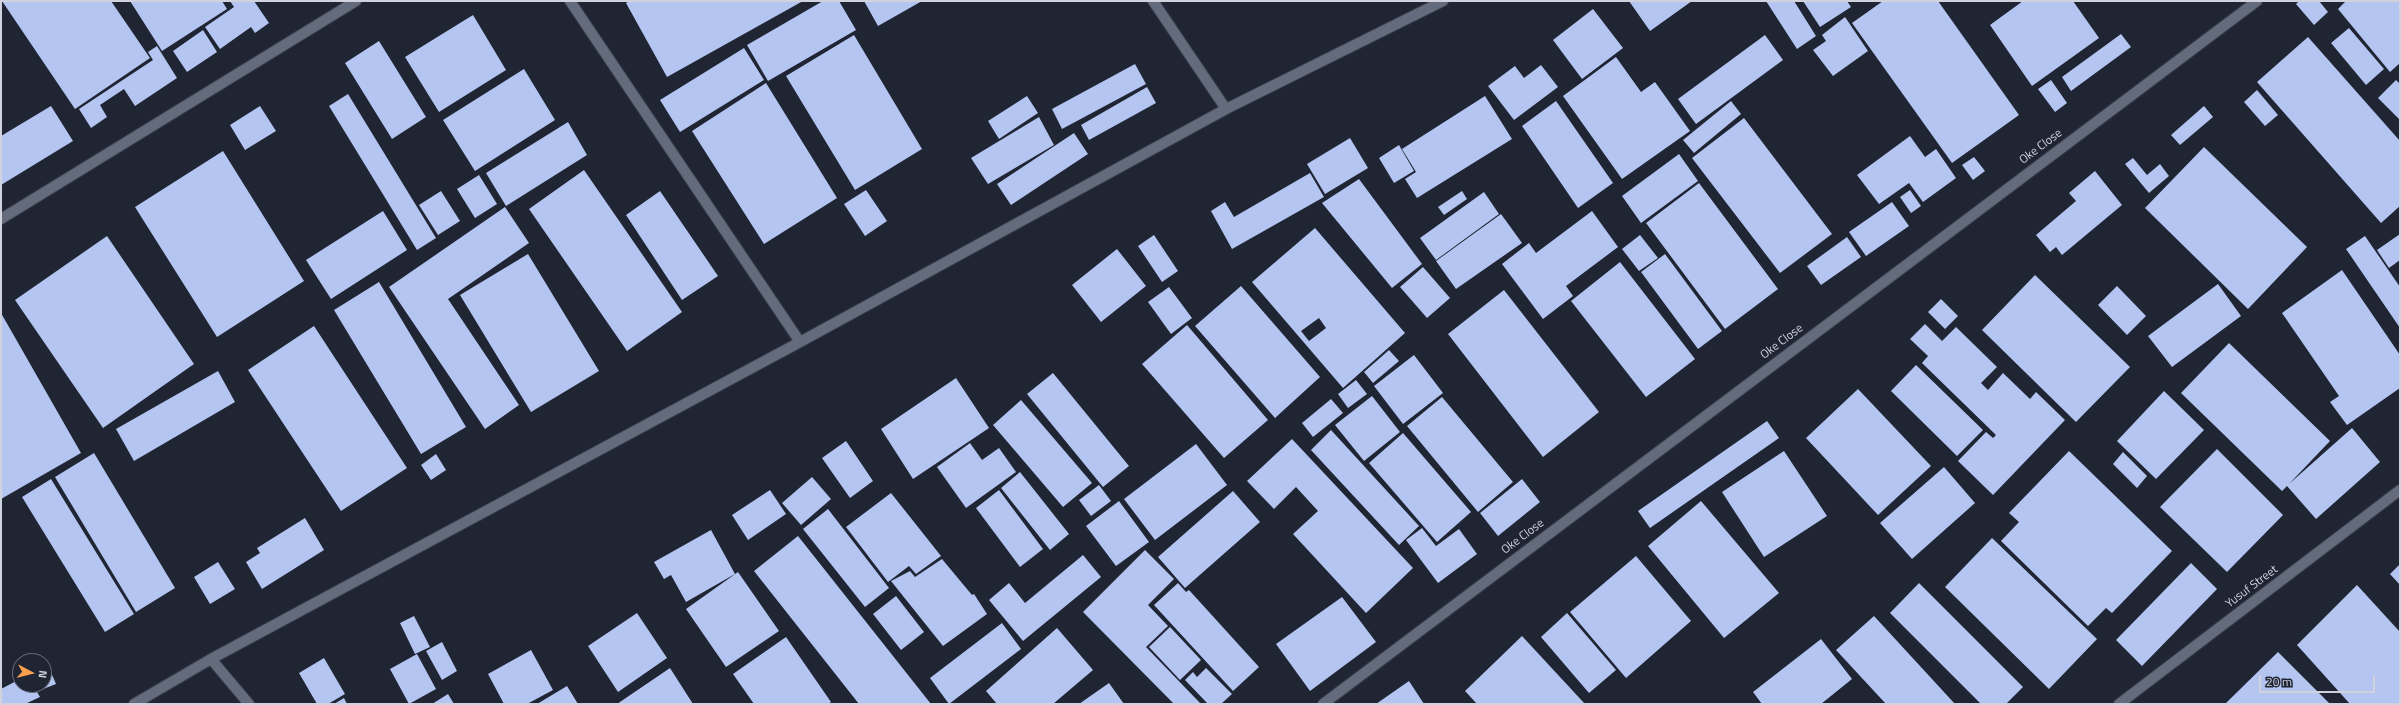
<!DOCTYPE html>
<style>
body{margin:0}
#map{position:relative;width:2401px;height:705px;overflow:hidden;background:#202534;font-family:"Titillium Web",sans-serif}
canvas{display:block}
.frame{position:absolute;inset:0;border:2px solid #d0d3dd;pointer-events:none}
.north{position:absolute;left:12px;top:653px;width:40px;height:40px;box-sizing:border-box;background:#202534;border:1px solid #666b78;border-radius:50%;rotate:97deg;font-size:11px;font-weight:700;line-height:16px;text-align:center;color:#d0d3dd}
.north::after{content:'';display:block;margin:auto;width:14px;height:18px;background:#fa9f4e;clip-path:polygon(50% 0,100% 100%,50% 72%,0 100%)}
.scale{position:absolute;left:2259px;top:675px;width:116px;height:18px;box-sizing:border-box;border:2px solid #d0d3dd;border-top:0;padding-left:5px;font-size:12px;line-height:14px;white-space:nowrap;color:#d0d3dd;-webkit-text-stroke:3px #202534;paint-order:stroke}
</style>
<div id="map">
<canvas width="2401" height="705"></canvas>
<div class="frame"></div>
<div class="north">N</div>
<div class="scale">20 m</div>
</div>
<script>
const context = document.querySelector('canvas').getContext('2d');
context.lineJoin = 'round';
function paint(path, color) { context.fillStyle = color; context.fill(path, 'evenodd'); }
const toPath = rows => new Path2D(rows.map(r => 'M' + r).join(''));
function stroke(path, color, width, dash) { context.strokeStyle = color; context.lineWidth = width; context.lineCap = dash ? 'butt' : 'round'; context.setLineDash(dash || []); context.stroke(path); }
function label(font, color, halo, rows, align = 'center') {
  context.font = font + ' "Titillium Web",sans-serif'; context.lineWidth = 4; context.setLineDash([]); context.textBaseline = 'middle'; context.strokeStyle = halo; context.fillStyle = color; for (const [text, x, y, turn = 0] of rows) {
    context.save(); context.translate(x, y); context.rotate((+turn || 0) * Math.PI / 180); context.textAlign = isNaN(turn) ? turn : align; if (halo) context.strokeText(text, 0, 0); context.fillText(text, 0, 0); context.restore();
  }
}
const building = toPath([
 [2,1,111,1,150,58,75,109],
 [130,1,222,1,227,9,162,51],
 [230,1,254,1,269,23,255,33,251,27,220,49,205,27,234,7],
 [629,1,803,1,667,77,626,3],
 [823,1,839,1,856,30,768,81,747,45],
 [864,1,922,1,878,26],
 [1629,1,1692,1,1650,31],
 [1766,1,1794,1,1816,36,1797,49],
 [1803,1,1847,1,1851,7,1820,27],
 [1883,1,1938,1,2019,115,1952,163,1852,23],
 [2023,1,2073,1,2099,38,2032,86,1990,25],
 [2299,1,2319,1,2328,12,2314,25,2296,4],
 [2346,1,2400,1,2400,63,2390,72,2338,9],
 [1593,9,1623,48,1582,79,1553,40],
 [473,15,506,70,439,112,405,57],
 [1845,17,1868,51,1833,76,1813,50,1826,41,1822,35],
 [2349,28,2384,69,2366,85,2331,43],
 [203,30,217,52,187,72,173,51],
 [2121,34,2131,47,2071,91,2062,77],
 [854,35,922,149,855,190,786,76],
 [1765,35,1783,60,1696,124,1678,99],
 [2308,37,2400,141,2400,206,2381,223,2257,82],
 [379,41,426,117,392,139,345,63],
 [157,46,177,78,135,106,124,89,100,105,107,117,91,128,79,109,153,60,148,52],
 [744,48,764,80,680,132,660,100],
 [1616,57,1641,92,1655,82,1690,131,1622,179,1563,96],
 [1135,64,1146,84,1062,129,1052,109],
 [1541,65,1558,87,1514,120,1488,86,1515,66,1524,78],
 [524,69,555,120,475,171,443,120],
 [2051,80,2067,103,2055,112,2038,89],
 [2396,80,2400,84,2400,120,2378,98],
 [766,83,837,198,764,244,692,131],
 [1147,87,1156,103,1089,140,1081,125],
 [2257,90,2278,115,2265,126,2244,102],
 [348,94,436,238,417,250,329,106],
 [1027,96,1038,113,999,139,988,121],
 [1485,96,1512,139,1417,198,1405,179,1416,172,1402,149],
 [1556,101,1613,183,1578,208,1522,126],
 [1731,101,1741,114,1694,153,1683,140],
 [51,106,73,141,1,185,1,136],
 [260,106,276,131,245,150,230,125],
 [2204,106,2213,117,2180,145,2171,135],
 [1039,117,1054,145,988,184,971,158],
 [1744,118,1832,234,1780,273,1692,158],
 [568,122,587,155,506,206,486,173],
 [1074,133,1088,154,1011,205,997,184],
 [1910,136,1925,157,1936,149,1956,178,1923,202,1909,183,1879,204,1857,175],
 [1350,138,1368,168,1325,194,1307,164],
 [1399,145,1414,171,1394,183,1379,158],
 [2204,147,2307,247,2248,309,2145,208],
 [223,151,304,281,217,337,135,207],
 [1679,154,1698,181,1641,223,1622,196],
 [1974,157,1985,171,1973,180,1962,165],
 [2133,158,2147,175,2160,164,2169,176,2149,193,2125,164],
 [584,170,682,312,627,351,529,209],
 [2095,171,2122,205,2062,255,2056,247,2050,252,2036,235,2076,201,2069,193],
 [1310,173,1324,197,1232,249,1211,211,1225,202,1234,217],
 [479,175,497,204,475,218,457,189],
 [1359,179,1422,264,1392,288,1322,203],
 [1699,183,1778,289,1725,329,1646,223],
 [866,190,887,221,865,236,844,204],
 [1910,190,1921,206,1911,213,1900,197],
 [441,191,460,221,438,235,419,205],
 [660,191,718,276,682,300,626,215],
 [1462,191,1467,199,1444,215,1438,207],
 [1484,192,1499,214,1436,260,1420,238],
 [1892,202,1909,226,1866,256,1849,232],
 [505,207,529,243,448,299,519,405,485,429,389,287],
 [383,211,407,250,331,299,306,260],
 [1592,211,1618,247,1566,286,1573,296,1543,319,1502,264,1529,243,1536,253],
 [1501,214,1522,243,1456,289,1436,261],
 [1315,228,1405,333,1343,388,1252,282],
 [1319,318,1326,328,1309,341,1301,331],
 [2400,234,2400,260,2389,268,2377,250],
 [1154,235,1178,271,1162,282,1138,246],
 [1640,235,1658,258,1639,271,1622,249],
 [107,236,194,364,103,428,15,300],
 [2365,236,2400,287,2400,328,2346,249],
 [1847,237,1861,257,1821,285,1807,266],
 [1117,249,1146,286,1101,322,1072,285],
 [528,254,599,371,531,412,460,295],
 [1665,254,1722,331,1698,349,1641,272],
 [1620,262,1695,359,1646,397,1571,301],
 [1423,267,1450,298,1427,318,1400,287],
 [2342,270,2400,355,2400,388,2347,425,2330,402,2339,396,2282,313],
 [2035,275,2130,367,2076,422,1982,330],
 [379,282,466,427,421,454,334,310],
 [2218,284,2241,316,2172,367,2148,336],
 [1241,286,1320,377,1275,418,1195,326],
 [2117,286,2146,316,2127,335,2098,305],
 [1169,287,1192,318,1171,334,1148,302],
 [1504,290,1599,412,1543,457,1448,334],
 [1941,299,1958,316,1945,329,1928,312],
 [1,313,81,453,1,499],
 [1925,324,1942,341,1956,327,1997,367,1981,383,1988,390,2003,373,2030,399,2036,392,2065,420,1993,495,1958,461,1986,432,1993,438,1996,435,1922,363,1928,356,1910,339],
 [1187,325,1268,420,1224,458,1142,364],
 [314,326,407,468,341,511,248,370],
 [2229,343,2330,441,2289,484,2352,428,2380,462,2316,519,2287,486,2282,491,2181,393],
 [1389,350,1399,361,1373,383,1364,372],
 [1414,355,1443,393,1403,424,1374,386],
 [1916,365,1983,430,1957,456,1891,391],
 [218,371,235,402,134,461,116,429],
 [1053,373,1129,466,1103,487,1027,394],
 [956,378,989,428,913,479,881,429],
 [1356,380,1367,394,1348,408,1338,394],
 [1858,389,1931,466,1878,515,1806,438],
 [2164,391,2204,430,2156,479,2117,441],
 [1372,396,1400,432,1364,461,1335,425],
 [1442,397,1513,482,1478,512,1407,426],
 [1331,399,1343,413,1313,437,1302,423],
 [1021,400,1092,483,1063,507,993,425],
 [1767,421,1779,438,1650,528,1638,511],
 [1331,430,1419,526,1399,545,1311,450],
 [1403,433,1471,512,1437,542,1369,463],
 [1292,439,1413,568,1366,613,1293,534,1318,511,1296,487,1274,509,1247,481],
 [846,441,873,481,850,498,822,458],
 [970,443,982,460,999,448,1016,472,966,508,937,467],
 [1196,444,1227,485,1155,540,1124,499],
 [2217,449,2283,515,2227,572,2160,507],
 [1784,451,1827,516,1764,557,1722,492],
 [2069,451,2172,551,2112,613,2106,608,2088,626,2001,541,2019,522,2009,513],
 [2123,452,2147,476,2137,488,2113,464],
 [94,453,175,588,136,612,55,477],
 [436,454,446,470,431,480,421,465],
 [1944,467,1975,503,1912,559,1880,523],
 [1020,472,1069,534,1050,550,1001,488],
 [812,477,831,499,801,525,782,503],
 [51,479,134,614,105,632,22,497],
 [1522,479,1540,502,1498,536,1480,513],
 [1099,485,1111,501,1091,516,1079,500],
 [770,490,786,514,748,540,732,515],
 [999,490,1043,549,1020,567,976,508],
 [1233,491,1260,522,1185,588,1158,557],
 [891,493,941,556,916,574,909,566,888,582,846,527],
 [1119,501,1149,542,1116,566,1086,526],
 [1701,501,1779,593,1724,638,1648,546],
 [828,509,889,588,865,607,803,529],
 [305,518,324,550,262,589,246,562,260,553,257,548],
 [1422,528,1436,546,1459,529,1477,554,1438,583,1406,540],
 [711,530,735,574,686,602,671,575,664,579,654,562],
 [798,536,931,704,859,704,754,571],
 [1992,538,2097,639,2049,689,1945,587],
 [1145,550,1174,579,1148,605,1168,626,1146,647,1201,704,1174,704,1083,612],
 [1083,555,1101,577,1023,641,989,600,1009,583,1025,603],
 [1636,556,1691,621,1626,678,1570,612],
 [942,559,972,595,974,594,987,614,943,646,891,581,910,571,915,577],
 [218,562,235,589,210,604,194,577],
 [2191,563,2217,589,2142,666,2116,640],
 [2400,564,2400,585,2390,574],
 [738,572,779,631,726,667,686,609],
 [1178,583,1186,592,1189,590,1259,667,1233,691,1154,605],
 [1919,583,2023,687,2006,704,1981,704,1890,613],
 [2357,585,2400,632,2400,704,2350,704,2297,645],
 [896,596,924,632,901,650,873,614],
 [1342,597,1376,642,1310,691,1276,644],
 [637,613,667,658,618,692,588,646],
 [1567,613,1616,670,1589,693,1541,637],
 [414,616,430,647,415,654,400,623],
 [1874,616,1955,704,1886,704,1836,650],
 [1002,623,1021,649,949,704,930,678],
 [1170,627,1201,660,1180,680,1149,647],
 [1057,628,1093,670,1053,704,997,704,986,691],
 [1522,636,1585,704,1477,704,1465,691],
 [786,637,831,702,828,704,754,704,733,674],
 [1821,639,1852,679,1821,704,1762,704,1753,692],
 [442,642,457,671,442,680,426,651],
 [531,650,553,690,527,704,504,704,488,674],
 [2278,652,2330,704,2225,704],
 [417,654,436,689,409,704,390,669],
 [324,658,345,694,328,704,317,704,299,673],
 [47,663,56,684,38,691,35,685,44,685,44,664],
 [670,668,693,704,617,704],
 [1206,668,1232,694,1221,704,1208,704,1185,680,1193,672,1197,677],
 [20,679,20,685,33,685,40,697,25,704,1,704,1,689],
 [1409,681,1424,704,1376,704],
 [1109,683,1124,704,1079,704],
 [567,686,578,704,537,704],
 [448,694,454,704,432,704],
 [344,698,347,704,334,704]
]);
const street = toPath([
 [570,1,800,342],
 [1153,1,1226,109],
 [1,219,356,1],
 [211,659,249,704],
 [134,704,211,659,800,342,1226,109,1443,1],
 [1323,704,2257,1],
 [2119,704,2400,490]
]);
const streetNames = [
 ["Oke Close",2041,147,-37],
 ["Oke Close",1782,342,-37],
 ["Oke Close",1523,537,-37],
 ["Yusuf Street",2252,587,-37]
];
paint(building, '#b5c5f2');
stroke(street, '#3d414d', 12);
stroke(street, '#646b7c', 10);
label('12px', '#d0d3dd', '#202534', streetNames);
</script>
